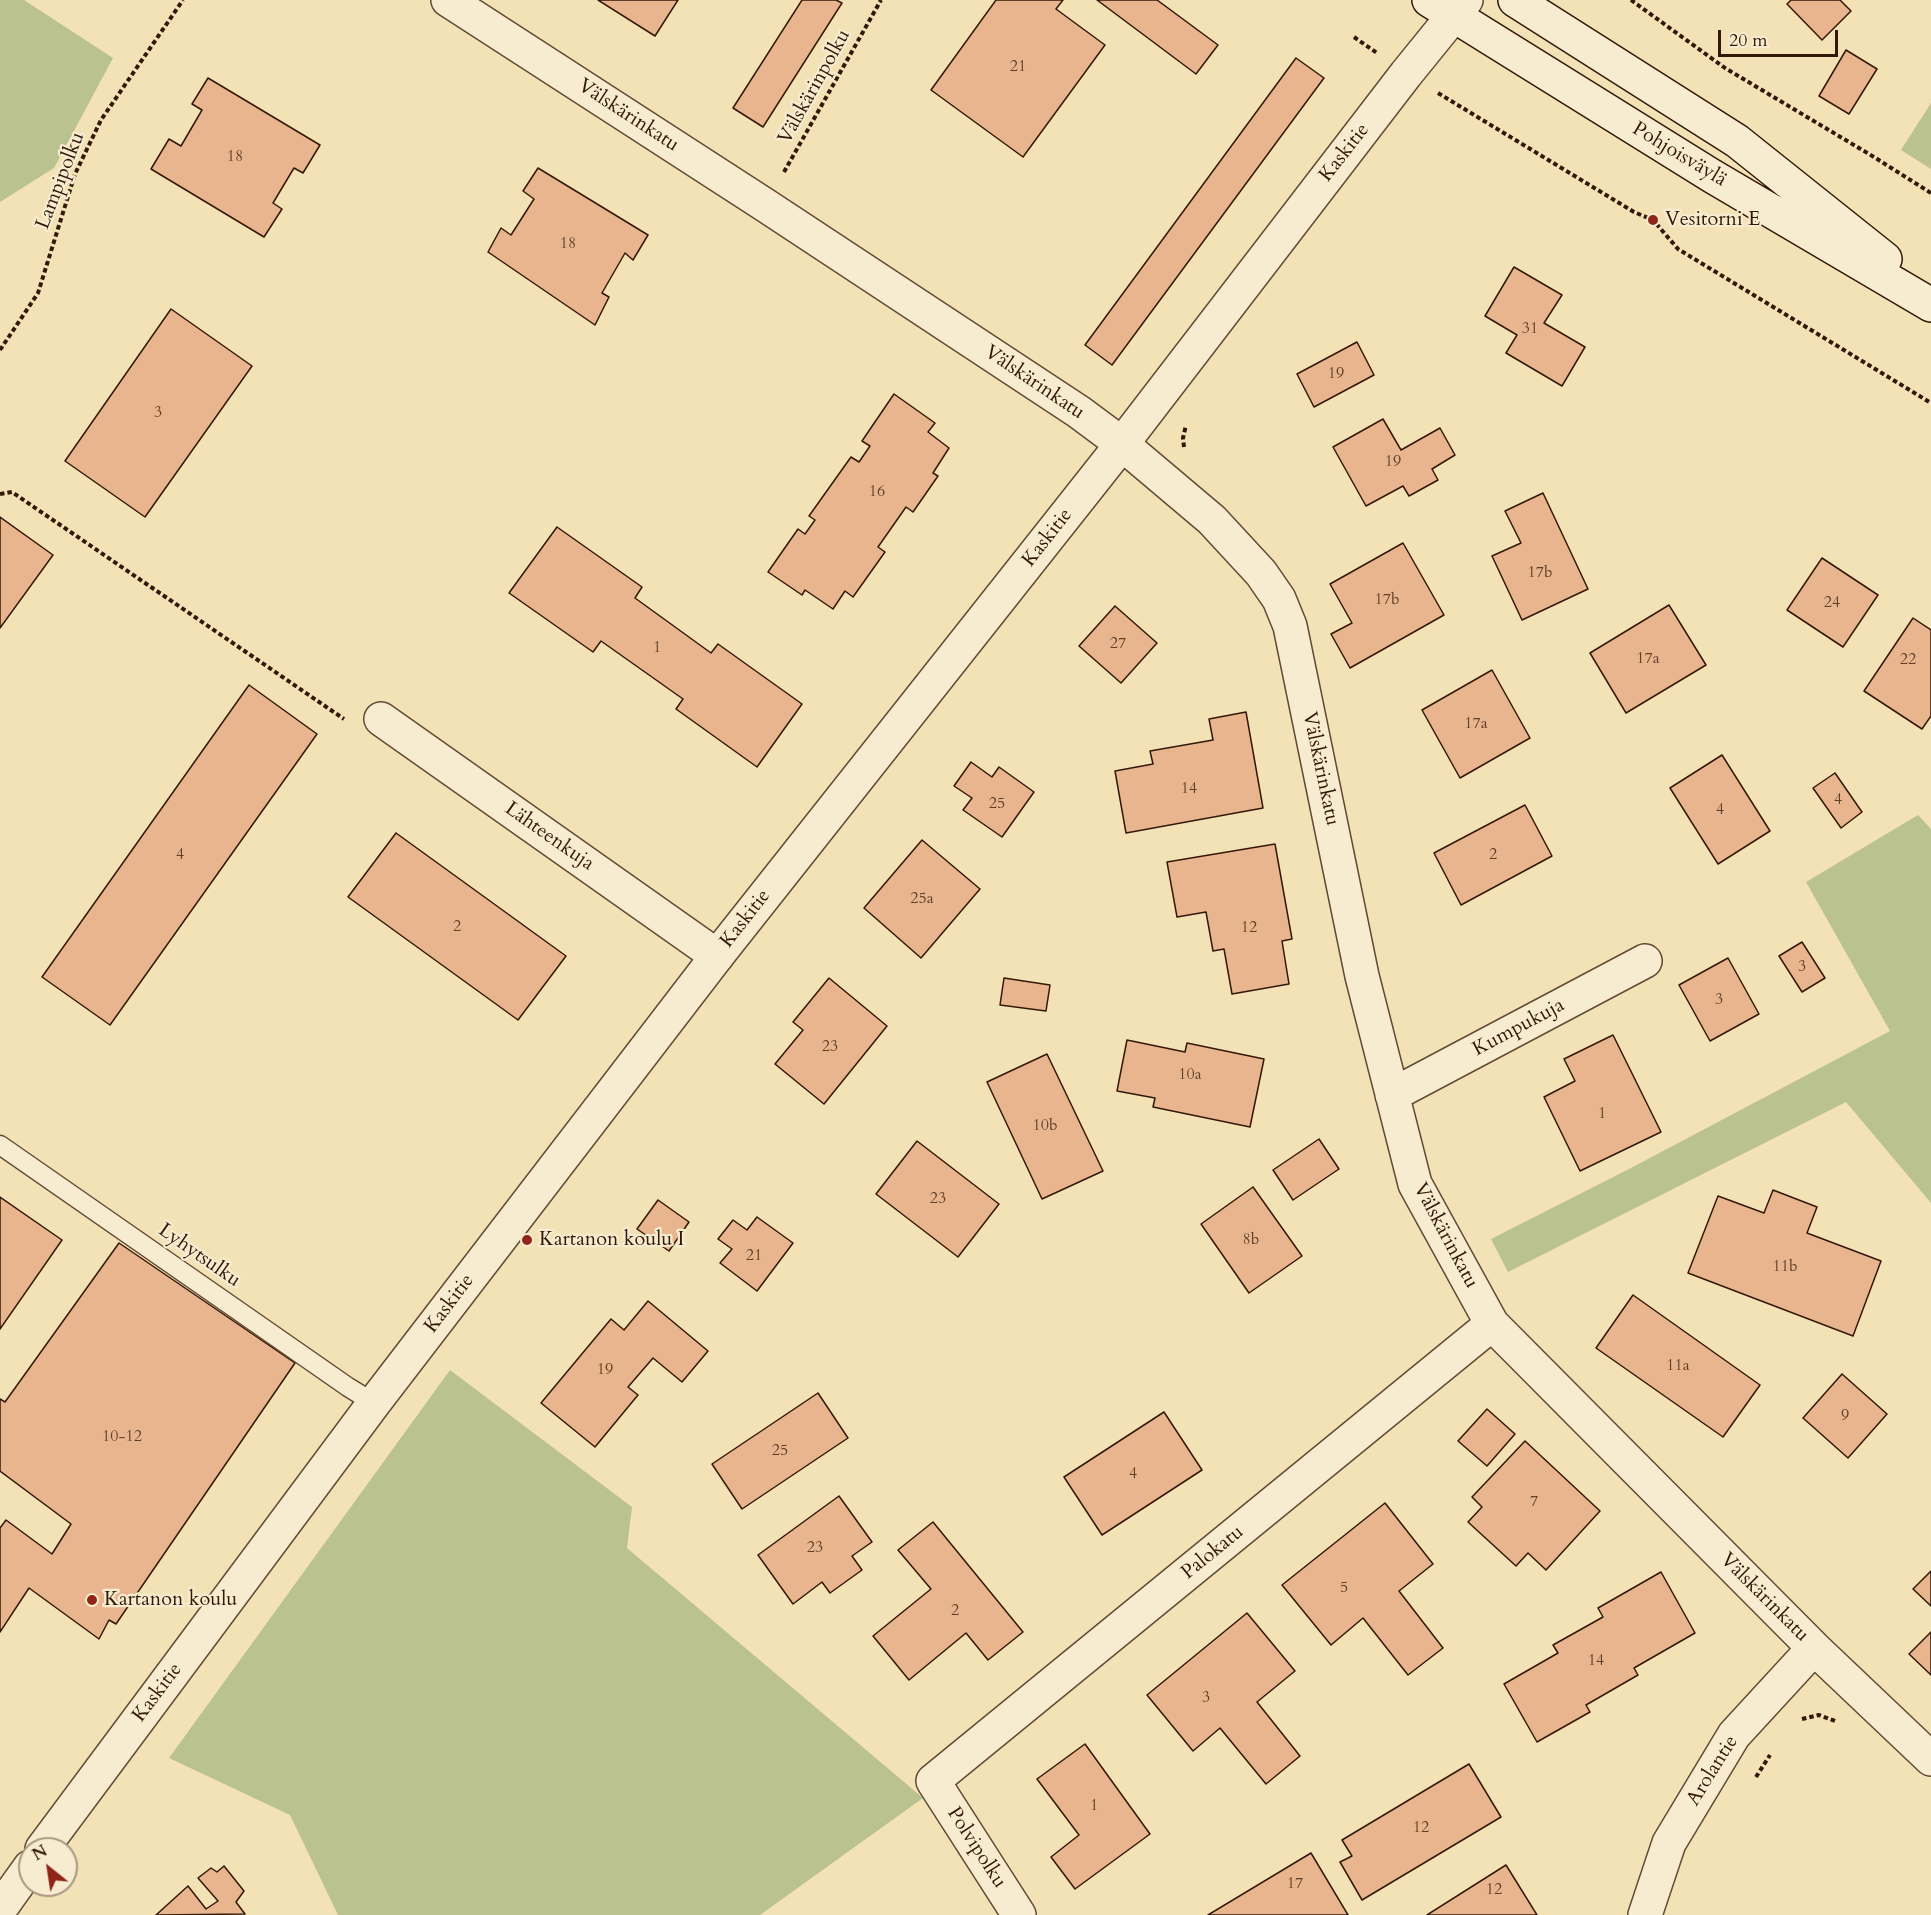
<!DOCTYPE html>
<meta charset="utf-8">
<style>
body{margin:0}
#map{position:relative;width:1931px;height:1915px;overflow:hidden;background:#f4e2b7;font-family:Cardo,serif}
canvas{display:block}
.north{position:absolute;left:18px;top:1837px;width:60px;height:60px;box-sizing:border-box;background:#f8ecd0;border:2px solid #a99780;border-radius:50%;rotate:330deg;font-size:16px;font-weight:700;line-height:24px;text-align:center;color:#331808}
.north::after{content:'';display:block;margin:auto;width:21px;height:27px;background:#8f2418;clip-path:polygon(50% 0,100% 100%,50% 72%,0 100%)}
.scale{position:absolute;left:1718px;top:30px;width:120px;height:27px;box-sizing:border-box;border:3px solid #331808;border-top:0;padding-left:8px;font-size:18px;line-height:21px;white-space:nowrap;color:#331808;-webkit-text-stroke:4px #f8ecd0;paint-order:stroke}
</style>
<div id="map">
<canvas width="1931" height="1915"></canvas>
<div class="north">N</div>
<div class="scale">20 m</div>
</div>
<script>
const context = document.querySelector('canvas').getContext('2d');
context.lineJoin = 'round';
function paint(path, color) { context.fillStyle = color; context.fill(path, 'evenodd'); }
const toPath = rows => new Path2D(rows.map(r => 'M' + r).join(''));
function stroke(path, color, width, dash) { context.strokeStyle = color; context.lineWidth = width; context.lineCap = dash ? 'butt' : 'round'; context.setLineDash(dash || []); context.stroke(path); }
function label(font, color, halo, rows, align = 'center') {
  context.font = font + ' Cardo,serif'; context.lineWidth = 4.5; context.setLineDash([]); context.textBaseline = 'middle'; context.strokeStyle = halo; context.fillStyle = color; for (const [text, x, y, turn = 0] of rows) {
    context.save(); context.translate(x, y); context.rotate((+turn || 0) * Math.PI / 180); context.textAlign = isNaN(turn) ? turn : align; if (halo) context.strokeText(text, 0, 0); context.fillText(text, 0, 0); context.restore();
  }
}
const green = toPath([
 [0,0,24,0,113,58,54,168,0,202],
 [1931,103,1931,169,1901,150],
 [1918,815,1931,829,1931,1203,1846,1102,1508,1272,1491,1239,1629,1169,1890,1031,1806,882],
 [450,1370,632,1507,627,1548,923,1798,760,1915,338,1915,290,1815,169,1758]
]);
const building = toPath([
 [598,0,678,0,655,36,598,0],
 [802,0,836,0,842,3,763,127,733,108,802,0],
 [996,0,1063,0,1056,9,1105,45,1023,157,931,90,996,0],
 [1097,0,1157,0,1218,45,1196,74,1097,0],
 [1791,0,1840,0,1851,11,1822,40,1787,4,1791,0],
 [1846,50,1877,69,1849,114,1819,96,1846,50],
 [1296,58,1324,78,1112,365,1085,345,1296,58],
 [208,78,320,145,303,173,294,168,273,203,282,209,264,237,151,169,169,139,181,146,202,110,192,104,208,78],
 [538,168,648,235,633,260,625,253,602,293,609,297,595,325,488,252,501,228,511,235,534,199,523,191,538,168],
 [1514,267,1562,295,1544,323,1585,347,1562,386,1506,353,1517,335,1485,316,1514,267],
 [171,309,252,366,145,517,65,461,171,309],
 [1357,342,1374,375,1314,407,1297,374,1357,342],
 [894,394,935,423,928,432,949,448,933,473,938,476,913,512,906,507,878,547,885,552,853,597,845,591,833,609,805,590,802,595,768,572,798,529,805,534,815,520,809,516,851,457,859,462,870,446,862,441,894,394],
 [1383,419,1401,450,1440,428,1455,455,1432,469,1438,480,1409,496,1403,486,1366,506,1333,447,1383,419],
 [1543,493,1588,589,1522,620,1492,556,1521,543,1505,511,1543,493],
 [0,517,53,555,0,628,0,517],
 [557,527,642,587,635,598,711,653,718,644,802,704,757,767,676,709,683,699,601,641,593,652,509,593,557,527],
 [1403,543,1444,615,1350,668,1331,634,1352,623,1330,584,1403,543],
 [1822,558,1878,595,1843,647,1787,610,1822,558],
 [1669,605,1706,665,1626,713,1590,653,1669,605],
 [1115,606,1157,643,1121,683,1079,646,1115,606],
 [1913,618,1931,630,1931,716,1922,729,1864,691,1913,618],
 [1492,670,1530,738,1460,778,1422,710,1492,670],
 [249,685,317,734,110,1025,42,977,249,685],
 [1246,712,1263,808,1126,833,1115,771,1153,764,1150,751,1213,740,1209,719,1246,712],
 [1722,755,1770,831,1718,864,1670,788,1722,755],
 [971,762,992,777,999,767,1034,792,1002,837,963,810,972,798,954,786,971,762],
 [1835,773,1862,812,1841,828,1813,788,1835,773],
 [1525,805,1552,856,1461,905,1434,853,1525,805],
 [396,833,566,956,518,1020,348,897,396,833],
 [922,840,980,889,921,958,864,908,922,840],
 [1275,844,1292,939,1282,941,1289,984,1232,994,1224,949,1213,951,1206,912,1177,917,1167,862,1275,844],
 [1802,942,1825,978,1802,992,1779,956,1802,942],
 [1728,958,1759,1014,1710,1041,1679,985,1728,958],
 [829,978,887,1026,824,1104,775,1064,803,1030,793,1022,829,978],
 [1004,978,1050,985,1046,1011,1000,1005,1004,978],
 [1613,1035,1661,1132,1580,1171,1544,1097,1575,1081,1564,1059,1613,1035],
 [1127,1040,1185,1052,1187,1043,1264,1059,1250,1127,1153,1107,1155,1098,1117,1091,1127,1040],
 [1047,1054,1103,1171,1042,1199,987,1082,1047,1054],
 [1319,1139,1339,1169,1293,1200,1273,1170,1319,1139],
 [917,1141,999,1204,958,1257,876,1194,917,1141],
 [1253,1187,1302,1256,1249,1293,1201,1224,1253,1187],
 [1773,1190,1817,1207,1807,1233,1881,1261,1853,1336,1688,1273,1718,1196,1764,1213,1773,1190],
 [0,1197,62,1240,0,1329,0,1197],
 [658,1200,689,1222,669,1251,637,1229,658,1200],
 [757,1217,793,1243,757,1291,720,1263,732,1249,718,1239,733,1220,747,1230,757,1217],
 [119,1243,295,1363,116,1624,109,1620,99,1639,29,1588,0,1632,0,1528,6,1520,52,1554,71,1524,0,1471,0,1399,5,1402,119,1243],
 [1633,1295,1760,1385,1723,1437,1596,1348,1633,1295],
 [648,1301,708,1351,682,1382,653,1358,628,1387,638,1395,595,1447,541,1403,611,1319,624,1330,648,1301],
 [1842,1374,1887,1414,1848,1458,1803,1418,1842,1374],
 [818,1393,848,1438,742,1509,712,1464,818,1393],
 [1487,1409,1515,1434,1487,1466,1458,1441,1487,1409],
 [1164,1412,1202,1470,1102,1535,1064,1477,1164,1412],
 [1525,1441,1600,1511,1546,1570,1528,1553,1516,1566,1468,1522,1482,1507,1472,1497,1525,1441],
 [839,1496,872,1542,852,1556,862,1570,830,1593,822,1582,793,1604,758,1555,839,1496],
 [1385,1503,1433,1564,1399,1591,1443,1648,1408,1675,1363,1618,1331,1645,1282,1585,1385,1503],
 [933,1522,1023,1632,988,1660,966,1633,909,1680,873,1636,931,1589,898,1550,933,1522],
 [1931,1571,1931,1606,1913,1589,1931,1571],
 [1661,1572,1695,1633,1634,1668,1638,1675,1586,1705,1590,1712,1537,1742,1504,1684,1558,1653,1553,1645,1603,1617,1598,1608,1661,1572],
 [1247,1613,1295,1671,1257,1702,1300,1756,1266,1784,1220,1728,1193,1751,1147,1695,1247,1613],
 [1931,1632,1931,1675,1909,1654,1931,1632],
 [1085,1744,1150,1834,1075,1889,1051,1857,1079,1835,1037,1779,1085,1744],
 [1469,1764,1501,1817,1362,1900,1340,1862,1352,1856,1342,1840,1469,1764],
 [1311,1853,1348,1915,1208,1915,1311,1853],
 [1506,1865,1537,1915,1427,1915,1506,1865],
 [224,1866,244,1891,236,1902,245,1914,156,1915,188,1886,206,1909,218,1901,198,1878,211,1868,217,1872,224,1866]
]);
const path = toPath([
 [1631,0,1725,68,1874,157,1931,193],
 [1354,37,1377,53],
 [1438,93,1634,212,1653,220,1678,249,1931,403],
 [784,172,881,0],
 [0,350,38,293,75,174,101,120,183,0],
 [1184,447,1183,438,1186,425],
 [0,494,12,492,344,719],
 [1802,1719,1819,1715,1835,1721],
 [1756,1777,1770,1755]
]);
const service = toPath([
 [0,1145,348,1387,374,1403]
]);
const minor = toPath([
 [448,0,765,205,1079,412,1122,444,1212,520,1261,573,1279,599,1290,626,1362,976,1415,1184,1492,1324,1814,1648,1931,1759],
 [381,719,717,956],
 [1392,1095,1645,961],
 [1019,1915,933,1781,1492,1324],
 [1645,1915,1669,1843,1734,1735,1814,1648]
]);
const tertiary = toPath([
 [42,1849,374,1403,717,956,1122,444,1406,74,1466,0],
 [0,1909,30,1867]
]);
const secondary = toPath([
 [1429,0,1712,176,1931,305],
 [1515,0,1737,141,1885,259]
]);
const markers = [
 [1653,220,6,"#8f2418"],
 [527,1240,6,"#8f2418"],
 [92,1600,6,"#8f2418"]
];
const numberNames = [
 ["21",1018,67],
 ["18",235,157],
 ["18",568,244],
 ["31",1530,329],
 ["19",1336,374],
 ["3",158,413],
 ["19",1393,462],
 ["16",877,492],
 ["17b",1540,573],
 ["17b",1387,600],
 ["24",1832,603],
 ["27",1118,644],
 ["1",657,648],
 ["17a",1648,659],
 ["22",1908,660],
 ["17a",1476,724],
 ["14",1189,789],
 ["4",1838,800],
 ["25",997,804],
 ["4",1720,810],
 ["4",180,855],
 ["2",1493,855],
 ["25a",922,899],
 ["2",457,927],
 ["12",1249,928],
 ["3",1802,967],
 ["3",1719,1000],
 ["23",830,1047],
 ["10a",1190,1075],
 ["1",1602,1114],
 ["10b",1045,1126],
 ["23",938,1199],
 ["8b",1251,1240],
 ["21",754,1256],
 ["11b",1785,1267],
 ["11a",1678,1366],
 ["19",605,1370],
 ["9",1845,1416],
 ["10-12",122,1437],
 ["25",780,1451],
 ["4",1133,1474],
 ["7",1534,1502],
 ["23",815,1548],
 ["5",1344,1588],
 ["2",955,1611],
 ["14",1596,1661],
 ["3",1206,1698],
 ["1",1094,1806],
 ["12",1421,1828],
 ["17",1295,1884],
 ["12",1494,1890]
];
const streetNames = [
 ["Välskärinpolku",815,87,-61],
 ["Välskärinkatu",628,116,33],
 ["Kaskitie",1345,153,-52],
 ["Pohjoisväylä",1679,155,31],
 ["Lampipolku",61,181,-69],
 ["Välskärinkatu",1034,383,34],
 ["Kaskitie",1048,538,-52],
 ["Välskärinkatu",1320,769,78],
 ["Lähteenkuja",549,837,35],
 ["Kaskitie",746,919,-52],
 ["Kumpukuja",1519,1028,-28],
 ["Välskärinkatu",1445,1236,62],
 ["Lyhytsulku",199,1256,35],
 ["Kaskitie",450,1304,-53],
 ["Palokatu",1213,1553,-39],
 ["Välskärinkatu",1764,1598,45],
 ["Kaskitie",158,1693,-53],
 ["Arolantie",1713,1771,-58],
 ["Polvipolku",976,1848,57]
];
const poiNames = [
 ["Vesitorni E",1665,220],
 ["Kartanon koulu I",539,1240],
 ["Kartanon koulu",104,1600]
];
paint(green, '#bac38f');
paint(building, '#e9b58e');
stroke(building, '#331808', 1.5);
stroke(service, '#634a34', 21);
stroke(minor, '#634a34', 36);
stroke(tertiary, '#634a34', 36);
stroke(secondary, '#331808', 36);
stroke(path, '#331808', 4, [4.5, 3]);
stroke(service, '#f8ecd0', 18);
stroke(minor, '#f8ecd0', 33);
stroke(tertiary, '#f8ecd0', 33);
stroke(secondary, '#f8ecd0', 33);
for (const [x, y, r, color] of markers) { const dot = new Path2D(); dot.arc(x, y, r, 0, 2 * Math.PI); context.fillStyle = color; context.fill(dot); stroke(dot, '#f8ecd0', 2); }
label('16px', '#603f2a', null, numberNames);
label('20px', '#331808', '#f8ecd0', streetNames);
label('20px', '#331808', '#f8ecd0', poiNames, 'left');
</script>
